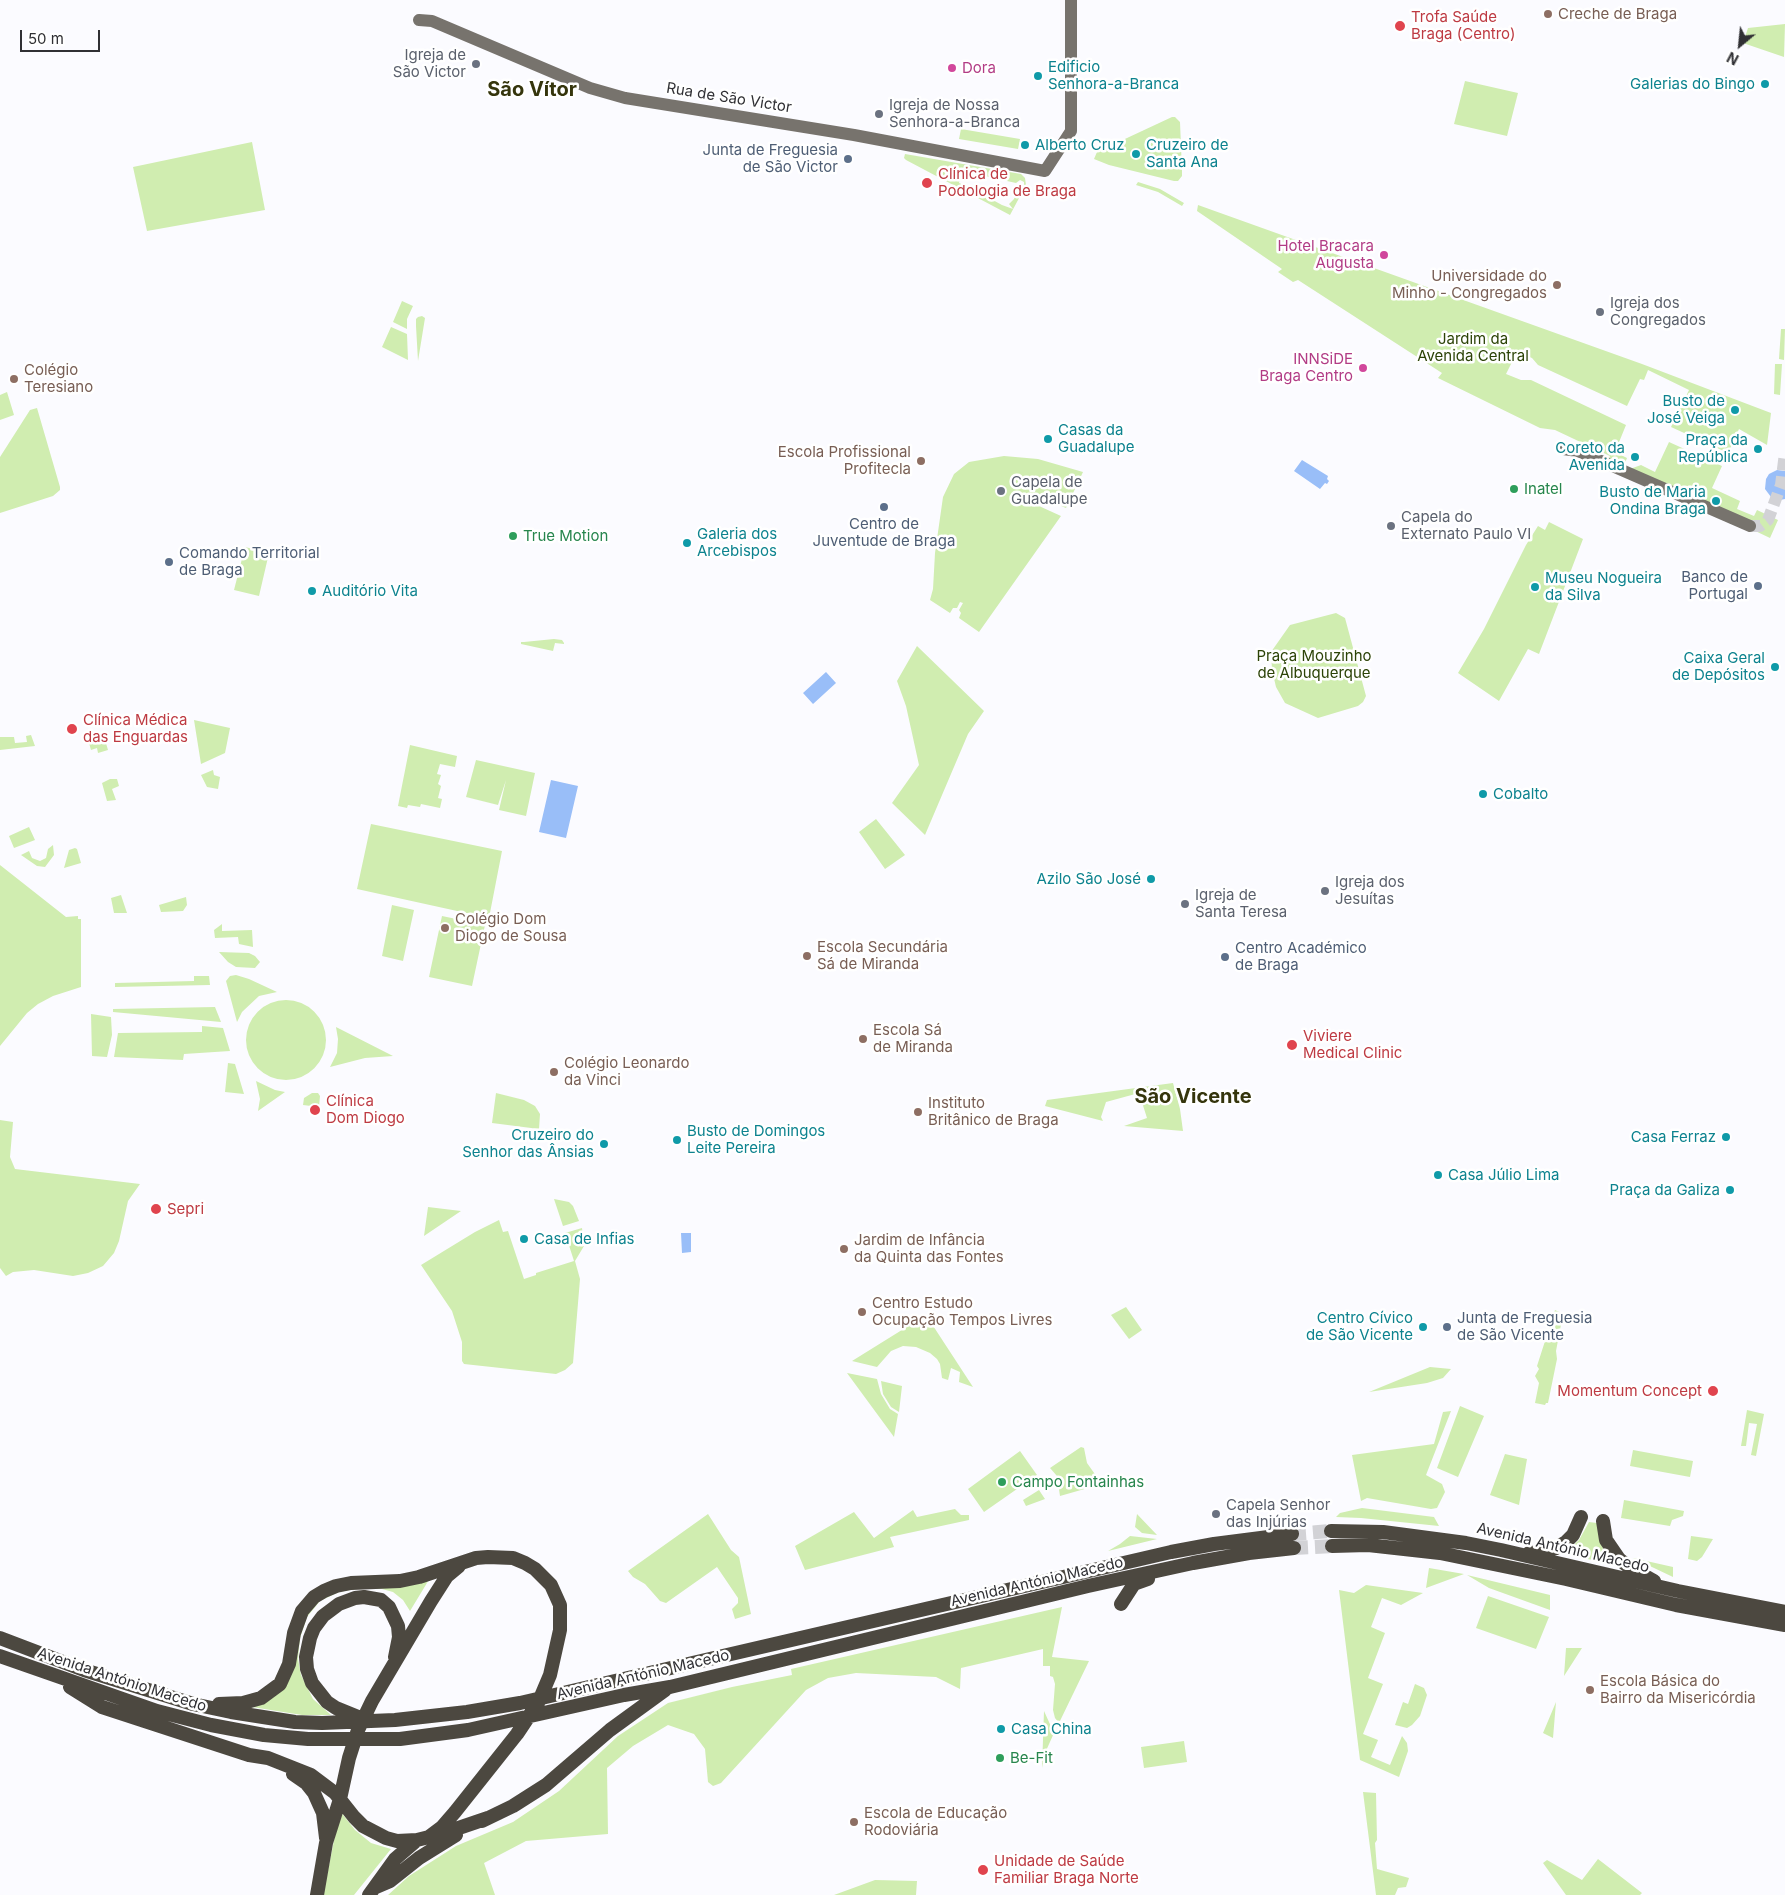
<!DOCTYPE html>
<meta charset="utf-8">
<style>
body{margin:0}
#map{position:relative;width:1785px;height:1895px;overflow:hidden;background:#fbfbff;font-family:Inter,sans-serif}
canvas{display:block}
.north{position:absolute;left:1715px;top:20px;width:50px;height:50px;-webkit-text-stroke:4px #fff;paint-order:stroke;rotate:208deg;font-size:14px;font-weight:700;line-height:20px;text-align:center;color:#303034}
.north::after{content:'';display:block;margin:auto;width:18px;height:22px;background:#303034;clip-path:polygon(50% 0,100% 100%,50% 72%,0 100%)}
.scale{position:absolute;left:20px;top:30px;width:80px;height:22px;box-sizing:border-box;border:2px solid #303034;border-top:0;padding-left:6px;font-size:15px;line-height:18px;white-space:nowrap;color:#303034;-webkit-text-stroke:4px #fff;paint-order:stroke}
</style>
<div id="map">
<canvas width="1785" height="1895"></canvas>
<div class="north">N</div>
<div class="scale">50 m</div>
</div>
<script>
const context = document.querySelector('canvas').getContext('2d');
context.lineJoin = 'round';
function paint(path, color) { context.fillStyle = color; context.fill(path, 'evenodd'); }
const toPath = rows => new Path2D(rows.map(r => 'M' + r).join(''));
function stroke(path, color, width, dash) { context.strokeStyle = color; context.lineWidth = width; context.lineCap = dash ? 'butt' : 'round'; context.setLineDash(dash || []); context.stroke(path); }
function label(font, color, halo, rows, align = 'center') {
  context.font = font + ' Inter,sans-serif'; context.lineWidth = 5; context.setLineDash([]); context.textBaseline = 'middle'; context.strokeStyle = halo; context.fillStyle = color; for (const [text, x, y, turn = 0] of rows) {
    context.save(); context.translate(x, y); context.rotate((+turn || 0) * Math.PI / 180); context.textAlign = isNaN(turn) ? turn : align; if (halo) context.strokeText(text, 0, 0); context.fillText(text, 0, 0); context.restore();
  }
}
const green = toPath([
 [1785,24,1784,57,1743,43,1748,28],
 [1465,81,1518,93,1507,136,1454,124],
 [1172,117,1175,117,1180,122,1182,171,1182,176,1178,181,1174,181,1109,165,1094,159,1097,152],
 [961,129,1020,139,1018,149,959,139],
 [252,142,265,210,147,231,133,167],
 [905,154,1021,174,1025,178,1026,185,1010,215,906,160,904,158],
 [968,167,974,169,972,173,993,178,994,172,1000,174,998,179,1016,183,1020,180,1024,182,1024,187,1017,189,1014,199,1009,204,1013,209,1002,205,967,186,965,190,962,189,964,185,959,183,960,178,963,172,968,173],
 [1138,182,1160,189,1184,203,1182,206,1158,192,1136,185],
 [1198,205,1642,364,1771,413,1767,445,1739,429,1728,453,1671,427,1689,390,1648,370,1644,380,1640,379,1627,406,1538,365,1532,358,1517,352,1506,374,1521,380,1531,380,1626,425,1615,452,1627,458,1624,466,1630,469,1641,465,1655,472,1669,442,1722,466,1712,488,1740,501,1737,509,1754,516,1757,510,1778,520,1770,538,1608,461,1610,456,1555,430,1540,428,1438,378,1442,373,1298,280,1293,282,1278,272,1282,269,1197,211],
 [402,301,413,306,407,319,407,329,393,322],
 [422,316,425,318,418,361,416,326,416,319,418,317],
 [391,327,407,334,408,360,382,347],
 [1781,329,1785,329,1784,360,1779,359],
 [1775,364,1782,364,1780,395,1774,394],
 [7,392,14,415,0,420,0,395],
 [37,408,60,487,60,490,53,496,0,513,0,457,30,410],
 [1004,456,1038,459,1083,472,1066,508,1042,498,1039,506,1061,516,979,632,959,618,961,613,959,610,963,603,960,602,957,608,953,608,950,613,930,600,933,589,935,553,943,497,954,474,969,462],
 [1549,522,1583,539,1539,654,1528,649,1499,701,1458,673,1484,629,1526,545,1538,526,1545,530],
 [245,547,269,553,259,596,234,590],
 [1336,613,1345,618,1366,696,1363,702,1358,706,1318,718,1285,703,1276,687,1272,670,1271,652,1290,625],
 [554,639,562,640,564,643,564,644,555,643,553,651,521,644,521,642,524,642],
 [917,646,984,711,968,734,925,835,892,803,919,765,906,706,897,681],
 [194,720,230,728,225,753,201,764],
 [103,733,108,750,98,753,97,748,91,750,89,743,95,741,94,735],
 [31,735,35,746,0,750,0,737,14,737,15,743,27,742,26,736],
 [410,745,457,756,455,767,440,764,437,774,441,775,438,784,441,786,438,798,442,799,440,808,421,804,420,807,408,805,407,808,398,806],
 [476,760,535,773,526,816,499,810,506,780,498,805,466,797],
 [213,770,214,775,220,777,218,789,207,787,201,775],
 [110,779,117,779,119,786,112,789,116,800,107,801,102,783],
 [876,819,905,855,885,869,859,832],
 [371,824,502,851,489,918,357,889],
 [29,827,35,840,14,848,9,836],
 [53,845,54,855,45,867,37,866,21,855,29,851,32,858,40,861,46,858,48,849],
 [75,848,77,849,81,863,64,868,69,850],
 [0,865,66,917,78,916,78,919,81,919,81,987,53,996,38,1004,27,1013,0,1046],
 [121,895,127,913,114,913,111,898],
 [186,897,187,905,183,911,161,912,159,905],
 [392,905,414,910,403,961,382,956],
 [442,916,485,925,472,986,429,977],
 [222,924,222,931,252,930,253,947,239,944,238,937,215,938,214,930],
 [219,952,249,953,255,956,260,962,255,968,236,967,228,962],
 [236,975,249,979,277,992,259,996,242,1012,237,1022,226,981,230,976],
 [194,976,209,976,210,985,115,987,115,983,194,981],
 '246 1040a40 40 0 1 1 80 0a40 40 0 1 1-80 0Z',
 [215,1007,221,1022,113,1012,113,1009],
 [91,1014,111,1017,112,1035,107,1057,92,1056],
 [202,1026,223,1028,230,1051,184,1054,183,1060,114,1057,118,1033,202,1032],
 [336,1027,393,1056,365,1058,330,1067,337,1053,338,1039],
 [228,1063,235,1064,244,1094,225,1092],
 [256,1081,275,1090,285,1092,258,1111,260,1099],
 [1173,1083,1180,1109,1183,1131,1124,1126,1147,1118,1139,1093,1106,1102,1101,1117,1103,1121,1045,1106,1047,1100],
 [312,1093,318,1093,320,1096,319,1107,303,1105,304,1098],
 [496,1093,524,1100,535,1106,540,1114,539,1129,492,1123],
 [0,1120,13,1122,10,1157,15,1169,140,1184,128,1201,119,1241,114,1253,103,1266,88,1273,73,1276,34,1270,13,1272,6,1276,0,1268],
 [554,1199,569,1202,573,1206,579,1221,563,1226],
 [428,1207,461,1211,424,1236],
 [499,1220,503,1232,508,1231,524,1279,536,1275,536,1273,574,1261,565,1233,582,1228,584,1246,575,1261,580,1279,573,1363,565,1370,556,1374,464,1364,462,1361,462,1342,452,1311,421,1265,475,1232],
 [1126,1307,1142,1330,1129,1339,1111,1315],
 [1555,1310,1563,1314,1556,1351,1557,1359,1548,1403,1546,1403,1545,1405,1535,1403,1539,1383,1535,1376,1539,1369,1537,1366],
 [926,1315,973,1387,959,1382,960,1372,951,1368,948,1380,942,1378,940,1364,937,1359,930,1353,916,1347,903,1346,891,1351,877,1367,852,1361],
 [1430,1367,1451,1369,1443,1378,1427,1383,1369,1392],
 [847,1373,877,1379,881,1394,890,1409,898,1414,894,1437],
 [881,1381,902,1386,899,1412,891,1407,883,1394],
 [1460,1406,1484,1416,1458,1477,1437,1468],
 [1747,1410,1764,1414,1756,1456,1751,1455,1757,1424,1749,1423,1746,1446,1741,1446],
 [1451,1411,1426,1475,1442,1484,1445,1492,1437,1508,1431,1509,1367,1498,1361,1501,1352,1455,1434,1444,1443,1412],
 [1081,1447,1084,1448,1087,1463,1102,1484,1060,1496,1057,1476,1050,1468],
 [1633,1450,1693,1461,1690,1477,1630,1466],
 [1020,1451,1037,1475,984,1512,968,1489],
 [1505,1454,1527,1459,1519,1505,1490,1495],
 [1039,1490,1045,1499,1026,1506,1023,1500],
 [1624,1500,1684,1511,1683,1516,1672,1520,1670,1526,1621,1518],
 [1362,1508,1434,1517,1439,1526,1361,1518,1336,1517,1340,1513],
 [955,1509,961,1515,969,1515,969,1520,890,1537,894,1547,805,1570,795,1546,854,1512,874,1538,913,1510,917,1517],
 [708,1514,731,1550,739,1557,751,1614,735,1619,732,1609,738,1603,738,1598,717,1567,666,1603,660,1601,645,1584,633,1577,628,1571],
 [1137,1514,1157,1535,1142,1533,1135,1527],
 [1589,1522,1597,1523,1603,1549,1611,1564,1564,1554,1579,1540],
 [1130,1536,1157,1539,1108,1551,1120,1544],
 [1691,1536,1713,1539,1702,1557,1697,1561,1688,1559],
 [1633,1558,1673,1567,1673,1577],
 [1429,1568,1464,1574,1426,1588],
 [1467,1575,1550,1595,1550,1610,1489,1588],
 [430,1578,410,1611,403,1600,393,1592,382,1589,361,1588,339,1592,320,1601,307,1617,300,1638,298,1659,301,1675,313,1699,331,1715,302,1715,252,1707,264,1702,305,1616,319,1599,339,1590],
 [1366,1585,1423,1593,1401,1605,1382,1598,1371,1627,1385,1633,1368,1678,1383,1684,1363,1734,1378,1740,1371,1757,1390,1765,1402,1736,1407,1743,1408,1751,1399,1777,1360,1760,1339,1590,1354,1593],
 [1488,1596,1549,1617,1536,1649,1476,1628],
 [1062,1607,1052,1657,1089,1661,1059,1723,1055,1718,1053,1710,1055,1684,1053,1677,1050,1676,1050,1666,1043,1666,1043,1649,961,1668,960,1689,936,1677,856,1673,828,1678,806,1690,721,1783,713,1786,708,1782,705,1749,694,1734,668,1725,633,1746,607,1768,608,1834,526,1841,484,1863,495,1895,388,1895,409,1876,456,1846,513,1822,559,1791,618,1736,668,1703,732,1687,792,1675,791,1669],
 [1566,1648,1582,1648,1564,1676],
 [1415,1684,1424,1688,1427,1695,1420,1716,1412,1725,1407,1728,1395,1725,1403,1702,1408,1704],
 [1556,1702,1553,1738,1543,1733],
 [1044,1711,1054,1733,1045,1753,1042,1768],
 [1184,1741,1187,1762,1144,1768,1141,1747],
 [1363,1792,1376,1793,1377,1840,1375,1843,1377,1869,1409,1878,1406,1887,1398,1888,1395,1895,1376,1895],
 [340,1811,355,1830,371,1843,391,1849,354,1895,323,1895],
 [1598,1859,1642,1893,1640,1895,1566,1895,1543,1863,1547,1860,1582,1880],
 [875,1880,917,1881,916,1895,834,1895]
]);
const water = toPath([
 [1302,460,1328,476,1327,479,1329,481,1327,484,1325,483,1320,489,1294,471],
 [1777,470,1785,471,1785,499,1780,500,1771,497,1765,489,1766,479,1769,474],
 [826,672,836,683,813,704,803,693],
 [551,780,578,786,566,838,539,832],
 [681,1233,691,1233,691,1252,682,1253]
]);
const secondaryTunnel = toPath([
 [1750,526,1760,526,1768,520,1781,485,1785,453]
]);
const trunkTunnel = toPath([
 [1292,1534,1331,1531],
 [1294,1548,1332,1546]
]);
const secondary = toPath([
 [419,20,432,21,590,88,625,98,854,135,1045,171,1071,131,1071,0],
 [1563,449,1578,451,1750,526]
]);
const trunk = toPath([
 [1603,1521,1606,1540,1619,1559,1629,1567,1654,1581],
 [1331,1531,1383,1532,1466,1543,1501,1550,1678,1591,1785,1612],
 [1332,1546,1368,1545,1440,1553,1566,1579,1676,1605,1785,1625],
 [1529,1553,1546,1552,1556,1548,1566,1542,1573,1535,1581,1517],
 [1121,1604,1134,1584,1148,1579],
 [0,1638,84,1670,193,1704,231,1712,295,1722,322,1723,395,1720,467,1712,520,1703,1171,1552,1214,1544,1292,1534],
 [0,1656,157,1711,211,1725,264,1735,308,1739,400,1739,468,1730,624,1695,670,1687,1088,1586,1193,1563,1249,1553,1294,1548],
 [70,1687,102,1707,249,1755,268,1758,311,1775,335,1793,354,1817,363,1826,386,1838,397,1841,417,1840,441,1834,488,1818],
 [219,1704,243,1703,261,1698,280,1684,289,1664,294,1633,302,1611,314,1597,324,1591,336,1586,351,1583,400,1581,419,1577,476,1558,488,1557,513,1558,525,1563,535,1569,551,1585,560,1605,560,1630,550,1675,539,1701,517,1734,455,1812,442,1827,430,1836],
 [363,1719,336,1708,327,1702,312,1683,307,1669,306,1657,310,1638,314,1628,323,1616,339,1604,355,1598,364,1597,381,1600,389,1607,398,1626,399,1637,395,1657],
 [293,1774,306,1783,314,1793,323,1813,326,1838],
 [482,1821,513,1806,546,1785,610,1730,665,1690],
 [376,1887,390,1881,419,1858,456,1835],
 [317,1895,326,1843,340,1799,349,1758,358,1730,372,1701,431,1601,447,1576,459,1566],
 [369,1895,395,1859,417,1840]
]);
const markers = [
 [1548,14,5,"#8d6e63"],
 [1400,26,6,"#e0444e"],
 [476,64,5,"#6b7280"],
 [952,68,5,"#d1479c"],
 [1038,76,5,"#0f9aa8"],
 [1765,84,5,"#0f9aa8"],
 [879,114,5,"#6b7280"],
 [1025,145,5,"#0f9aa8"],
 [1136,154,5,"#0f9aa8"],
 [848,159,5,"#5c6f8a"],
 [927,183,6,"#e0444e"],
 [1384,255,5,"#d1479c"],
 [1557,285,5,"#8d6e63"],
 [1600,312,5,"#6b7280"],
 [1363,368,5,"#d1479c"],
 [14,379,5,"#8d6e63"],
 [1735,410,5,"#0f9aa8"],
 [1048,439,5,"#0f9aa8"],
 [1758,449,5,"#0f9aa8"],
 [1635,457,5,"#0f9aa8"],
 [921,461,5,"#8d6e63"],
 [1514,489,5,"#2e9e5b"],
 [1001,491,5,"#6b7280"],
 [1716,501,5,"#0f9aa8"],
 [884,507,5,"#5c6f8a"],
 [1391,526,5,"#6b7280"],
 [513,536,5,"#2e9e5b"],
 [687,543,5,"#0f9aa8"],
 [169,562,5,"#5c6f8a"],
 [1758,586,5,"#5c6f8a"],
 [1535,587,5,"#0f9aa8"],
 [312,591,5,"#0f9aa8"],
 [1775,667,5,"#0f9aa8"],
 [72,729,6,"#e0444e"],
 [1483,794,5,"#0f9aa8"],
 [1151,879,5,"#0f9aa8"],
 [1325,891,5,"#6b7280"],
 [1185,904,5,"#6b7280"],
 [445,928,5,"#8d6e63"],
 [807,956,5,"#8d6e63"],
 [1225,957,5,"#5c6f8a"],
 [863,1039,5,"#8d6e63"],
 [1292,1045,6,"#e0444e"],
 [554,1072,5,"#8d6e63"],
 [315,1110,6,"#e0444e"],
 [918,1112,5,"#8d6e63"],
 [1726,1137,5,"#0f9aa8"],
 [677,1140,5,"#0f9aa8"],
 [604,1144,5,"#0f9aa8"],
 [1438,1175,5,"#0f9aa8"],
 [1730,1190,5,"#0f9aa8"],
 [156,1209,6,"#e0444e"],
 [524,1239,5,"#0f9aa8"],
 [844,1249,5,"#8d6e63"],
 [862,1312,5,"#8d6e63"],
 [1423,1327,5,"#0f9aa8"],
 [1447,1327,5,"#5c6f8a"],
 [1713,1391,6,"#e0444e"],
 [1002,1482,5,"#2e9e5b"],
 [1216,1514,5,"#6b7280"],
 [1590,1690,5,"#8d6e63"],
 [1001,1729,5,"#0f9aa8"],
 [1000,1758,5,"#2e9e5b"],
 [854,1822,5,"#8d6e63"],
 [983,1870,6,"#e0444e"]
];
const educationNames = [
 ["Creche de Braga",1558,14],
 ["Universidade do",1547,276,"right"],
 ["Minho - Congregados",1547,293,"right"],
 ["Colégio",24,370],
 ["Teresiano",24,387],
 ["Escola Profissional",911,452,"right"],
 ["Profitecla",911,469,"right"],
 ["Colégio Dom",455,919],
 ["Diogo de Sousa",455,936],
 ["Escola Secundária",817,947],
 ["Sá de Miranda",817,964],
 ["Escola Sá",873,1030],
 ["de Miranda",873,1047],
 ["Colégio Leonardo",564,1063],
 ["da Vinci",564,1080],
 ["Instituto",928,1103],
 ["Britânico de Braga",928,1120],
 ["Jardim de Infância",854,1240],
 ["da Quinta das Fontes",854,1257],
 ["Centro Estudo",872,1303],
 ["Ocupação Tempos Livres",872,1320],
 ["Escola Básica do",1600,1681],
 ["Bairro da Misericórdia",1600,1698],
 ["Escola de Educação",864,1813],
 ["Rodoviária",864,1830]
];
const healthNames = [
 ["Trofa Saúde",1411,17],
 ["Braga (Centro)",1411,34],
 ["Clínica de",938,174],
 ["Podologia de Braga",938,191],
 ["Clínica Médica",83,720],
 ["das Enguardas",83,737],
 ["Viviere",1303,1036],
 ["Medical Clinic",1303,1053],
 ["Clínica",326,1101],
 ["Dom Diogo",326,1118],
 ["Sepri",167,1209],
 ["Momentum Concept",1702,1391,"right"],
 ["Unidade de Saúde",994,1861],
 ["Familiar Braga Norte",994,1878]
];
const worshipNames = [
 ["Igreja de",466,55,"right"],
 ["São Victor",466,72,"right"],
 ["Igreja de Nossa",889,105],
 ["Senhora-a-Branca",889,122],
 ["Igreja dos",1610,303],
 ["Congregados",1610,320],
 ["Capela de",1011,482],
 ["Guadalupe",1011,499],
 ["Capela do",1401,517],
 ["Externato Paulo VI",1401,534],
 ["Igreja dos",1335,882],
 ["Jesuítas",1335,899],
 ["Igreja de",1195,895],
 ["Santa Teresa",1195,912],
 ["Capela Senhor",1226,1505],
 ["das Injúrias",1226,1522]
];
const cultureNames = [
 ["Edificio",1048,67],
 ["Senhora-a-Branca",1048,84],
 ["Galerias do Bingo",1755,84,"right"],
 ["Alberto Cruz",1035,145],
 ["Cruzeiro de",1146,145],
 ["Santa Ana",1146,162],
 ["Busto de",1725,401,"right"],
 ["José Veiga",1725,418,"right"],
 ["Casas da",1058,430],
 ["Guadalupe",1058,447],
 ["Praça da",1748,440,"right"],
 ["República",1748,457,"right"],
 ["Coreto da",1625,448,"right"],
 ["Avenida",1625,465,"right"],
 ["Busto de Maria",1706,492,"right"],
 ["Ondina Braga",1706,509,"right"],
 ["Galeria dos",697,534],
 ["Arcebispos",697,551],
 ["Museu Nogueira",1545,578],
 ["da Silva",1545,595],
 ["Auditório Vita",322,591],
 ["Caixa Geral",1765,658,"right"],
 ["de Depósitos",1765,675,"right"],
 ["Cobalto",1493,794],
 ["Azilo São José",1141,879,"right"],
 ["Busto de Domingos",687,1131],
 ["Leite Pereira",687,1148],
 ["Cruzeiro do",594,1135,"right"],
 ["Senhor das Ânsias",594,1152,"right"],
 ["Casa Ferraz",1716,1137,"right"],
 ["Casa Júlio Lima",1448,1175],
 ["Praça da Galiza",1720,1190,"right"],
 ["Casa de Infias",534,1239],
 ["Centro Cívico",1413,1318,"right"],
 ["de São Vicente",1413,1335,"right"],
 ["Casa China",1011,1729]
];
const hotelNames = [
 ["Dora",962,68,"left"],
 ["Hotel Bracara",1374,246],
 ["Augusta",1374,263],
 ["INNSiDE",1353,359],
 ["Braga Centro",1353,376]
];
const streetNames = [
 ["Rua de São Victor",729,98,9],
 ["Avenida António Macedo",1563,1548,13],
 ["Avenida António Macedo",1037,1582,-13],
 ["Avenida António Macedo",643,1675,-13],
 ["Avenida António Macedo",122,1680,18]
];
const serviceNames = [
 ["Junta de Freguesia",838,150,"right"],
 ["de São Victor",838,167,"right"],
 ["Centro de",884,524,"center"],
 ["Juventude de Braga",884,541,"center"],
 ["Comando Territorial",179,553],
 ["de Braga",179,570],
 ["Banco de",1748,577,"right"],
 ["Portugal",1748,594,"right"],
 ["Centro Académico",1235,948],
 ["de Braga",1235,965],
 ["Junta de Freguesia",1457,1318],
 ["de São Vicente",1457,1335]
];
const parkNames = [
 ["Jardim da",1473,339],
 ["Avenida Central",1473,356],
 ["Praça Mouzinho",1314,656],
 ["de Albuquerque",1314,673]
];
const leisureNames = [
 ["Inatel",1524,489],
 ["True Motion",523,536],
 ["Campo Fontainhas",1012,1482],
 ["Be-Fit",1010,1758]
];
const districtNames = [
 ["São Vítor",532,90],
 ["São Vicente",1193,1097]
];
paint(green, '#d0edb0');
paint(water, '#99bef8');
stroke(secondaryTunnel, '#d2d2d6', 12, [12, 6]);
stroke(trunkTunnel, '#d2d2d6', 14, [14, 7]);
stroke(secondary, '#77736d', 12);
stroke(trunk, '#4c4840', 14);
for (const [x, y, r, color] of markers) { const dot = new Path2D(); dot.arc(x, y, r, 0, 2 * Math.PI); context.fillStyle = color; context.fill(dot); stroke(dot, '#fff', 2); }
label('15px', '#785e54', '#fff', educationNames, 'left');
label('15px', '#be3a42', '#fff', healthNames, 'left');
label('15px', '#5b616d', '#fff', worshipNames, 'left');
label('15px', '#0d838f', '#fff', cultureNames, 'left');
label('15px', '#b23c85', '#fff', hotelNames, 'right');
label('15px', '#303034', '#fff', streetNames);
label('15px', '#4e5e75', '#fff', serviceNames, 'left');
label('15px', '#2c4307', '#fff', parkNames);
label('15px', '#27864d', '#fff', leisureNames, 'left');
label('bold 20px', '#35350c', '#fff', districtNames);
</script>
